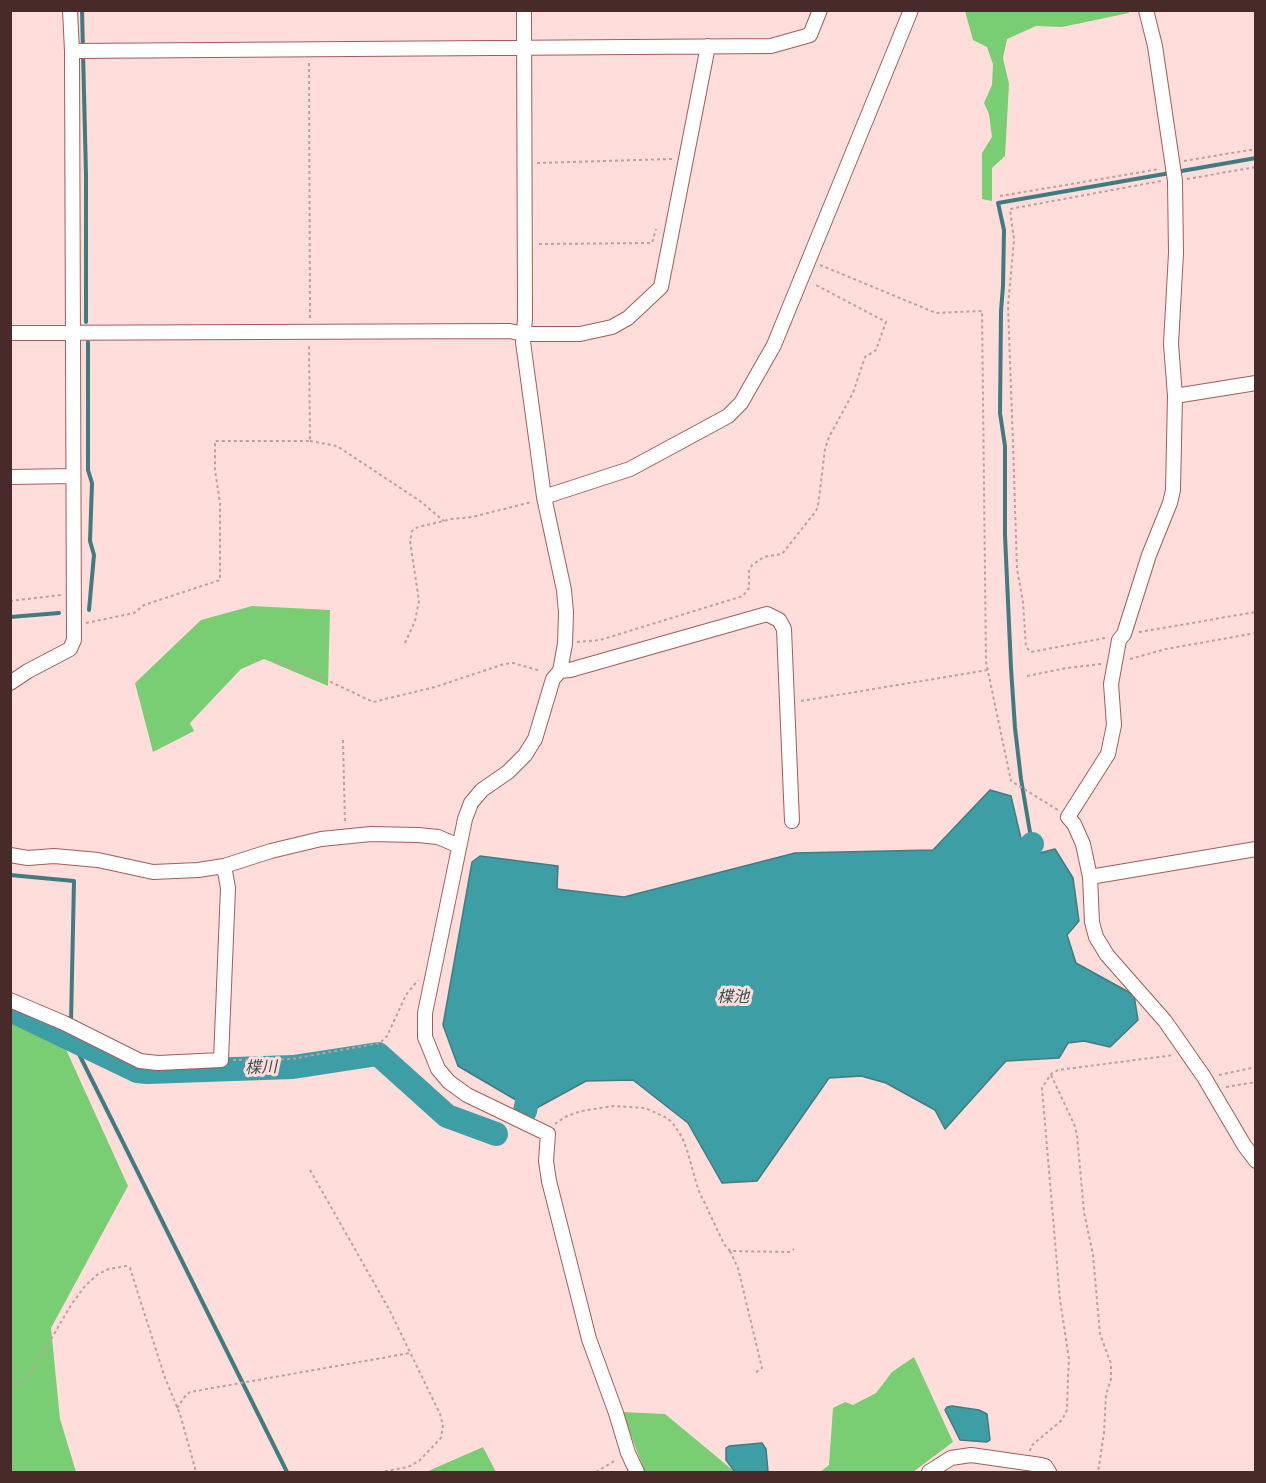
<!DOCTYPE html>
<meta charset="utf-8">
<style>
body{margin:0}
#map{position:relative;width:1266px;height:1483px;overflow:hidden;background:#fedddb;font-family:Manrope,sans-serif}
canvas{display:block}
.frame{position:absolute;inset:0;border:12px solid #482a29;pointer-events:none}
</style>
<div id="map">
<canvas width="1266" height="1483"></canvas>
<div class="frame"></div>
</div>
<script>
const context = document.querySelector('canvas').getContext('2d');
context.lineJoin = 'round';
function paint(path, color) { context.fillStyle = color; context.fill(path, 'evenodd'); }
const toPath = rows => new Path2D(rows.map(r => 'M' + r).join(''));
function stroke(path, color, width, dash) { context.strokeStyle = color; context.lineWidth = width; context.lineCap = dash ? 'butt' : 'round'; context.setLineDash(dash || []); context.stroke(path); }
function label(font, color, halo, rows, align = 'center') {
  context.font = font + ' Manrope,"Noto Sans JP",sans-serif'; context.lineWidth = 6; context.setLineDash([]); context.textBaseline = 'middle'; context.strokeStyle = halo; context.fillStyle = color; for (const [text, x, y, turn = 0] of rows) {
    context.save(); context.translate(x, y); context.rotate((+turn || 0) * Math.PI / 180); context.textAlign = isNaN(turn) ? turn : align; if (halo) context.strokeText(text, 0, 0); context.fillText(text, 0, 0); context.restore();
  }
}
const forest = toPath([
 [1128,10,1129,13,1062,27,1036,26,1007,39,1003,58,1009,84,1005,156,992,168,992,201,982,199,982,153,992,137,989,114,984,103,992,85,993,64,987,47,973,40,965,11],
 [252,606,330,610,328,686,264,659,241,669,190,723,194,731,153,752,135,683,201,620],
 [11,1022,64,1045,128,1186,51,1328,60,1419,76,1472,11,1472],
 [914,1357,953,1442,913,1472,820,1472,829,1465,833,1408,845,1402,853,1405,876,1393,892,1372],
 [622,1412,665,1414,735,1472,645,1472],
 [483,1447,496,1472,426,1472]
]);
const water = toPath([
 [990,790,1011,796,1023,847,1032,855,1055,849,1073,878,1079,921,1067,935,1076,963,1134,995,1138,1020,1110,1047,1084,1041,1068,1043,1059,1058,1006,1061,945,1129,935,1110,886,1083,861,1076,829,1078,757,1181,722,1183,688,1123,633,1080,586,1081,533,1110,458,1066,443,1025,472,862,480,856,558,866,557,889,624,897,795,853,933,850,990,790],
 [952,1406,979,1410,987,1414,990,1440,987,1442,960,1440,945,1410,947,1407,952,1406],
 [762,1443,766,1449,768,1472,735,1472,726,1460,726,1448,729,1446,762,1443]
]);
const stream = toPath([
 [82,10,86,175,86,322],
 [88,342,88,470,92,483,90,541,94,555,89,610],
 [10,617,59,613],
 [1032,844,1021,779,1015,728,1011,668,1005,535,1005,446,1000,413,1001,311,1003,286,1004,230,998,203,1256,158],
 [10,875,74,881,71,1022],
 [71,1029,71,1038,287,1472]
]);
const river = toPath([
 [1009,876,1032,844],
 [10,1010,137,1071,147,1072,293,1067,378,1054,447,1116,496,1134],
 [525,1111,533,1074]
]);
const path = toPath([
 [309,63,310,318],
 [1184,161,1256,149],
 [537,163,672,159],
 [1187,179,1256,167],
 [1000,196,1159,169],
 [539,244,652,243,656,229],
 [820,265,936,313,982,311,986,662,1011,781,1058,810],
 [310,441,337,446,420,501,444,521],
 [10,601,61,595],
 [86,623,134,613,144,605,220,580,220,503,215,470,215,441,310,441,309,345],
 [1139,632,1256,612],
 [1105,638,1031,652,1026,647,1023,602,1017,569,1013,444,1008,306,1014,240,1010,209,1161,181],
 [577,642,600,640,743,596,749,588,749,571,752,565,764,557,782,554,816,511,818,506,825,449,829,437,853,393,865,357,876,350,886,322,814,284],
 [405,643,415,621,419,601,410,541,412,531,418,527,452,519,472,517,532,502],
 [1130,659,1166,649,1256,633],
 [274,661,310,672,373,702,435,687,504,664,513,663,541,671],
 [1027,676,1067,668,1101,664],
 [801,701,988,670],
 [343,740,345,824],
 [233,1060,292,1059,380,1043,387,1036,406,995,418,980],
 [1051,1075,1074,1124,1077,1135,1084,1212,1093,1255,1100,1334,1111,1364,1111,1379,1106,1395,1104,1433,1098,1472],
 [1219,1075,1256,1067],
 [1226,1087,1256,1082],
 [555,1124,565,1117,581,1111,614,1106,645,1108,665,1117,672,1122,682,1137,687,1150,698,1189,724,1244,730,1251,789,1252,794,1249],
 [310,1170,390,1311,440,1414,443,1425,441,1438,419,1461,408,1467,381,1472],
 [730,1251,738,1268,762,1368,755,1373],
 [10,1387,26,1381,29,1377,71,1305,85,1286,98,1274,109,1269,126,1266,130,1268,165,1378,180,1414,196,1472],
 [177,1408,186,1395,190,1392,410,1353],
 [1030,1451,1031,1446,1062,1420,1067,1410,1068,1376,1069,1359,1060,1300,1042,1088,1051,1074,1058,1070,1174,1055],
 [596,1472,616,1460]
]);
const minor = toPath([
 [524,10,525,319,523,342,544,497,564,590,566,612,565,644,560,671,553,679,535,739,525,755,508,772,482,790,471,803,465,819,425,1013,425,1037,438,1069,449,1082,467,1095,548,1134,546,1161,549,1181,589,1339,616,1413,628,1453,637,1472],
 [1146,10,1155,46,1175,181,1176,253,1171,344,1175,396,1173,490,1170,503,1149,555,1124,634,1119,640,1111,684,1114,725,1108,754,1068,817,1074,824,1083,844,1090,877,1092,922,1096,937,1107,955,1165,1021,1204,1077,1244,1145,1256,1161],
 [72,51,771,46,810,35,820,10],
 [10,333,510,331,523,334,580,334,612,327,628,318,661,287,708,46],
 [1175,396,1256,383],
 [10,477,73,476],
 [544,497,630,469,728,416,741,403,774,345,911,10],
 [560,671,570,670,767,614,779,620,784,629,792,821],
 [10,683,28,671,70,649,74,640,72,51,70,10],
 [10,855,28,858,54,856,98,860,153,872,198,870,224,866,271,851,321,839,371,834,418,835,438,837,459,846],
 [1090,877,1256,849],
 [10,1000,64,1023,140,1061,158,1063,221,1060,228,888,224,866],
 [929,1472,951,1458,971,1455,1041,1465,1045,1466,1049,1472]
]);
const waterNames = [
 ["楪池",733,998],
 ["楪川",261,1068,-2]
];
paint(forest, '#79cd72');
paint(water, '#3e9ea6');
stroke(water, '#417b80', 1.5);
stroke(stream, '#417b80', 4);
stroke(river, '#3e9ea6', 24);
stroke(minor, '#a25c5a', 16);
stroke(path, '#bf9f9e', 2, [3, 3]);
stroke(minor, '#fff', 14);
label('italic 16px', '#325052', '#fedddb', waterNames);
</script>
